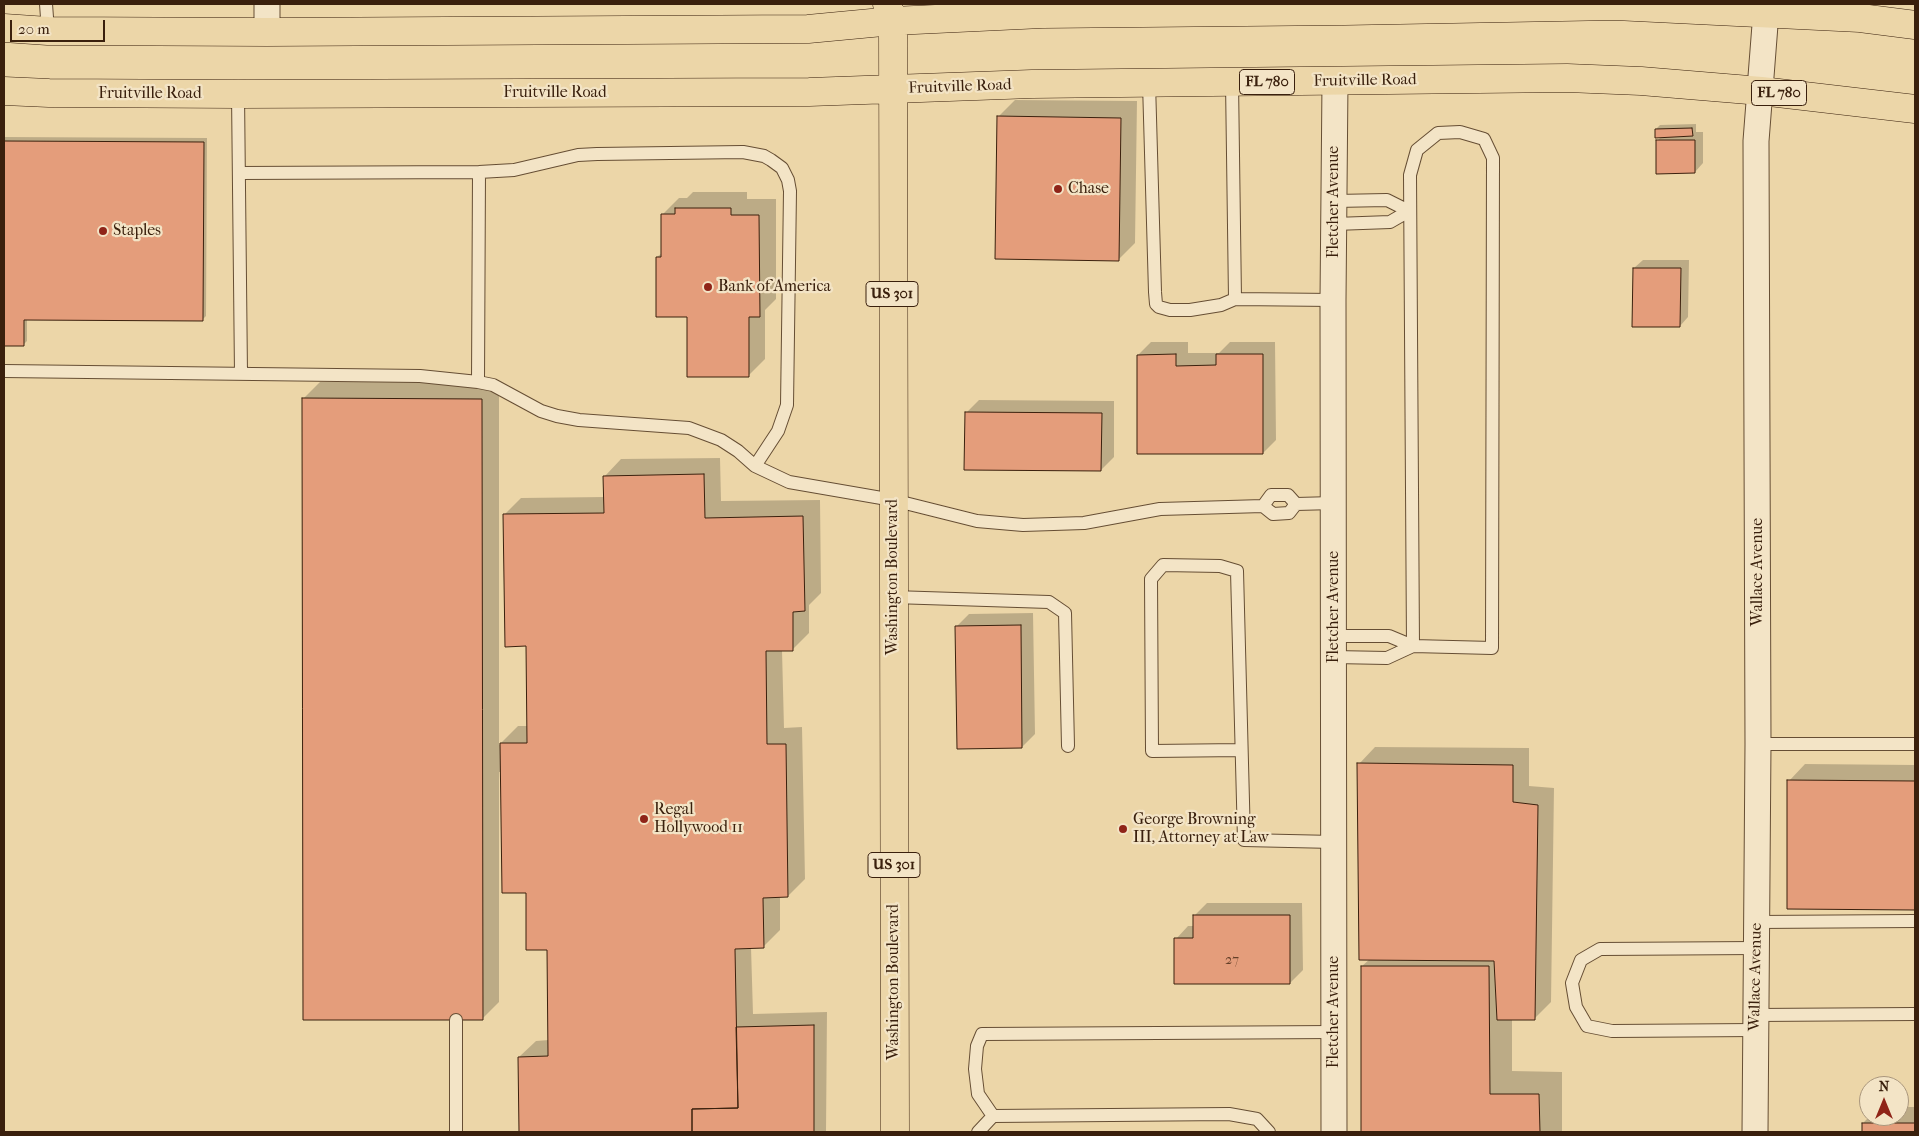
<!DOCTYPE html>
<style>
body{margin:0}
#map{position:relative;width:1919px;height:1136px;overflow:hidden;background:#ecd6a8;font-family:"IM FELL French Canon",serif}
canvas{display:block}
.frame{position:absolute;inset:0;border:5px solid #3a200d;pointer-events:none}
.north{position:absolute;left:1859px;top:1076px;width:50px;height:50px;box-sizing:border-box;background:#f3e4c6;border:1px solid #a9967c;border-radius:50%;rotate:0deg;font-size:14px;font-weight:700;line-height:20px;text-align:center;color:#3a200d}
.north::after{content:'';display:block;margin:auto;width:18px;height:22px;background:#8f2418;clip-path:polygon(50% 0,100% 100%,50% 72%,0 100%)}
.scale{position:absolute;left:10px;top:20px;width:95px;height:22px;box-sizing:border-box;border:2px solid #3a200d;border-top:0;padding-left:6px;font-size:15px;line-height:18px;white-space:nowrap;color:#3a200d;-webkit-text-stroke:4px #f3e4c6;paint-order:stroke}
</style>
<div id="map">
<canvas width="1919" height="1136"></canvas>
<div class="frame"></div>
<div class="north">N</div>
<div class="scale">20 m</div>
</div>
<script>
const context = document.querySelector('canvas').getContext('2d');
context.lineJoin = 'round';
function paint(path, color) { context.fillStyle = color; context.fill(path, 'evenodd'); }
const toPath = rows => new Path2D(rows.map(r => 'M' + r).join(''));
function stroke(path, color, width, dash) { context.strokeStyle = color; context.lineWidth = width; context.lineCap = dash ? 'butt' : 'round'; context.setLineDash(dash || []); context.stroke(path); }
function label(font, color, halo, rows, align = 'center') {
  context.font = font + ' "IM FELL French Canon",serif'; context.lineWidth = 4.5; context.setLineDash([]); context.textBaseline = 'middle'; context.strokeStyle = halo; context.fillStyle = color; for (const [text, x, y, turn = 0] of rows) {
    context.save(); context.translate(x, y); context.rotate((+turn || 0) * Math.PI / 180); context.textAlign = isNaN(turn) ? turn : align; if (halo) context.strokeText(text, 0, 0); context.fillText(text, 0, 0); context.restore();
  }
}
const shadow = toPath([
 [1015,100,1137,101,1135,243,1118,260,999,116],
 [1696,124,1696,132,1703,132,1703,163,1695,172,1657,141,1662,136,1656,129,1660,125],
 [4,137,207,138,206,316,202,320,27,319,27,341,23,345,4,345],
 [693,192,747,192,747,199,776,199,776,299,765,310,765,359,748,376,689,316,657,257,662,253,662,215,679,198,687,198],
 [1643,260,1689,260,1688,317,1680,326,1634,268],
 [1151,342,1188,342,1188,353,1219,353,1230,342,1275,342,1276,440,1263,453,1138,355],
 [320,382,499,382,499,745,518,726,528,726,527,645,504,515,521,498,605,497,605,476,621,459,720,458,721,501,820,500,821,593,809,605,809,633,793,649,782,650,784,728,802,727,805,879,788,896,780,896,780,930,763,947,751,947,753,1014,827,1012,826,1132,520,1132,519,1057,536,1041,549,1040,548,948,527,892,501,772,499,772,499,1002,482,1019,303,399],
 [979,400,1114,401,1114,457,1101,470,966,413],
 [1033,613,1035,734,1022,747,956,627,969,614],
 [1375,747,1529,748,1529,786,1554,788,1551,1002,1534,1019,1512,1019,1512,1071,1562,1072,1562,1132,1362,1132,1362,966,1370,959,1359,764],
 [1805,764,1915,765,1915,908,1788,908,1789,781],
 [1207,903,1302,903,1303,970,1290,983,1176,939,1188,926,1194,926,1194,916],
 [1899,1107,1915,1107,1915,1132,1863,1132,1863,1123,1870,1116,1899,1116]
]);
const building = toPath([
 [997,116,1121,118,1119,261,995,259,997,116],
 [1692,128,1693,136,1655,138,1655,129,1692,128],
 [1656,140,1695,140,1695,173,1656,174,1656,140],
 [4,141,204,142,203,321,24,320,24,346,4,346,4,141],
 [675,208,731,208,731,215,759,215,760,317,749,317,749,377,687,377,687,317,656,317,656,257,661,257,661,214,675,214,675,208],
 [1633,268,1681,268,1680,327,1632,327,1633,268],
 [1176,354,1176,366,1216,365,1216,354,1263,354,1263,454,1137,454,1137,355,1176,354],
 [302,398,482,399,483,1020,303,1020,302,398],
 [965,412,1102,413,1101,471,964,470,965,412],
 [704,474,705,518,803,516,805,611,793,612,793,651,766,651,767,744,786,744,788,897,763,898,764,948,735,949,738,1108,692,1109,692,1132,519,1132,518,1057,548,1056,547,950,526,950,526,893,502,893,500,743,527,743,526,646,505,647,503,514,604,513,603,476,704,474],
 [1021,625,1022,748,957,749,955,626,1021,625],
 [1357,763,1513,765,1513,802,1538,805,1535,1020,1497,1020,1494,961,1359,960,1357,763],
 [1787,780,1915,781,1915,910,1787,909,1787,780],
 [1193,915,1290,915,1290,984,1174,984,1174,938,1193,938,1193,915],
 [1361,966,1489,966,1490,1094,1539,1094,1540,1132,1361,1132,1361,966],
 [814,1025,814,1132,692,1132,692,1109,738,1108,736,1027,814,1025],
 [1862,1123,1915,1123,1915,1132,1862,1132,1862,1123]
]);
const service = toPath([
 [46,4,48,31],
 [1232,82,1235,299],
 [1149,83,1155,292,1156,304,1159,307,1170,310,1190,310,1221,305,1235,299,1333,300],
 [238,94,241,374],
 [1460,132,1484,139,1493,158,1492,648,1413,646,1410,175,1417,150,1438,133,1460,132],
 [239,173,479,172,514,170,578,155,597,154,743,152,764,156,771,160,782,168,788,180,790,191,787,405,778,431,755,466],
 [1335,201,1387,200,1409,211],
 [1335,224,1390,222,1409,211],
 [4,371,420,376,478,382,493,385,541,411,557,416,579,420,689,428,721,440,738,451,755,466,789,482,893,500,977,521,1023,525,1084,523,1160,509,1263,506],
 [478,382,479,172],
 [1296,504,1288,495,1271,495,1263,506,1273,514,1289,513,1296,504,1334,503],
 [893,597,1049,602,1065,613,1068,746],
 [1334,636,1389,636,1413,646],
 [1334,657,1387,658,1413,646],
 [1758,744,1915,744],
 [1241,750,1152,751,1151,579,1163,565,1220,566,1237,571,1244,840,1334,842],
 [1756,922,1915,921],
 [1755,1015,1915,1014],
 [456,1020,456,1132],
 [1755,1030,1612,1031,1587,1026,1576,1007,1572,983,1581,960,1600,949,1756,948],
 [993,1116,978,1094,975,1069,977,1046,982,1034,1334,1032],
 [978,1132,993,1116,1229,1114,1257,1119,1269,1132]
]);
const minor = toPath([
 [267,4,267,32],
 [1334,1132,1333,300,1335,82],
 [1755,1132,1758,744,1756,141,1766,12]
]);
const primary = toPath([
 [887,4,893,21,895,1132],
 [4,28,48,31,267,32,808,29,893,21,1042,14,1345,11,1615,6,1860,18,1915,25],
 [4,91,49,93,238,94,809,92,1032,84,1567,78,1641,81,1761,91,1915,109]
]);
const markers = [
 [1058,189,5,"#8f2418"],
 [103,231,5,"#8f2418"],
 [708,287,5,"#8f2418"],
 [644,819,5,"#8f2418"],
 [1123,829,5,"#8f2418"]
];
const numberNames = [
 ["27",1232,961]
];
const shields = [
 [1267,82,55],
 [1779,93,55],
 [892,294,52],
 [894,865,52]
];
const shieldNames = [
 ["FL 780",1267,82],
 ["FL 780",1779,93],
 ["US 301",892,294],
 ["US 301",894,865]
];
const streetNames = [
 ["Fruitville Road",1365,81,-1],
 ["Fruitville Road",960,87,-2],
 ["Fruitville Road",555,93],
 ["Fruitville Road",150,94],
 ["Fletcher Avenue",1334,202,-90],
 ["Wallace Avenue",1758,572,-90],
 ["Washington Boulevard",893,577,-90],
 ["Fletcher Avenue",1334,607,-90],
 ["Wallace Avenue",1756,977,-89],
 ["Washington Boulevard",894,982,-90],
 ["Fletcher Avenue",1334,1012,-90]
];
const poiNames = [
 ["Chase",1068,189],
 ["Staples",113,231],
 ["Bank of America",718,287],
 ["Regal",654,810],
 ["Hollywood 11",654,828],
 ["George Browning",1133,820],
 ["III, Attorney at Law",1133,838]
];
paint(shadow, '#0003');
paint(building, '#e49d7b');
stroke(building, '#3a200d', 1);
stroke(service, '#664e34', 14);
stroke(minor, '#664e34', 27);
stroke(primary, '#3a200d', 29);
stroke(service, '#f3e4c6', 12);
stroke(minor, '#f3e4c6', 25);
stroke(primary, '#ecd6a8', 28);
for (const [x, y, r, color] of markers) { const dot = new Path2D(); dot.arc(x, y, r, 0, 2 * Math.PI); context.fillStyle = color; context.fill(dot); stroke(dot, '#f3e4c6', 2); }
label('14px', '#643f28', null, numberNames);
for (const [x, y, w] of shields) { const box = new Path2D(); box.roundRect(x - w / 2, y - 12.5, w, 25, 4); context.fillStyle = '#f3e4c6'; context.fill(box); stroke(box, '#3a200d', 1); }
label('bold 15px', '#3a200d', null, shieldNames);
label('16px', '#3a200d', '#f3e4c6', streetNames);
label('16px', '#3a200d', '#f3e4c6', poiNames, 'left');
</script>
